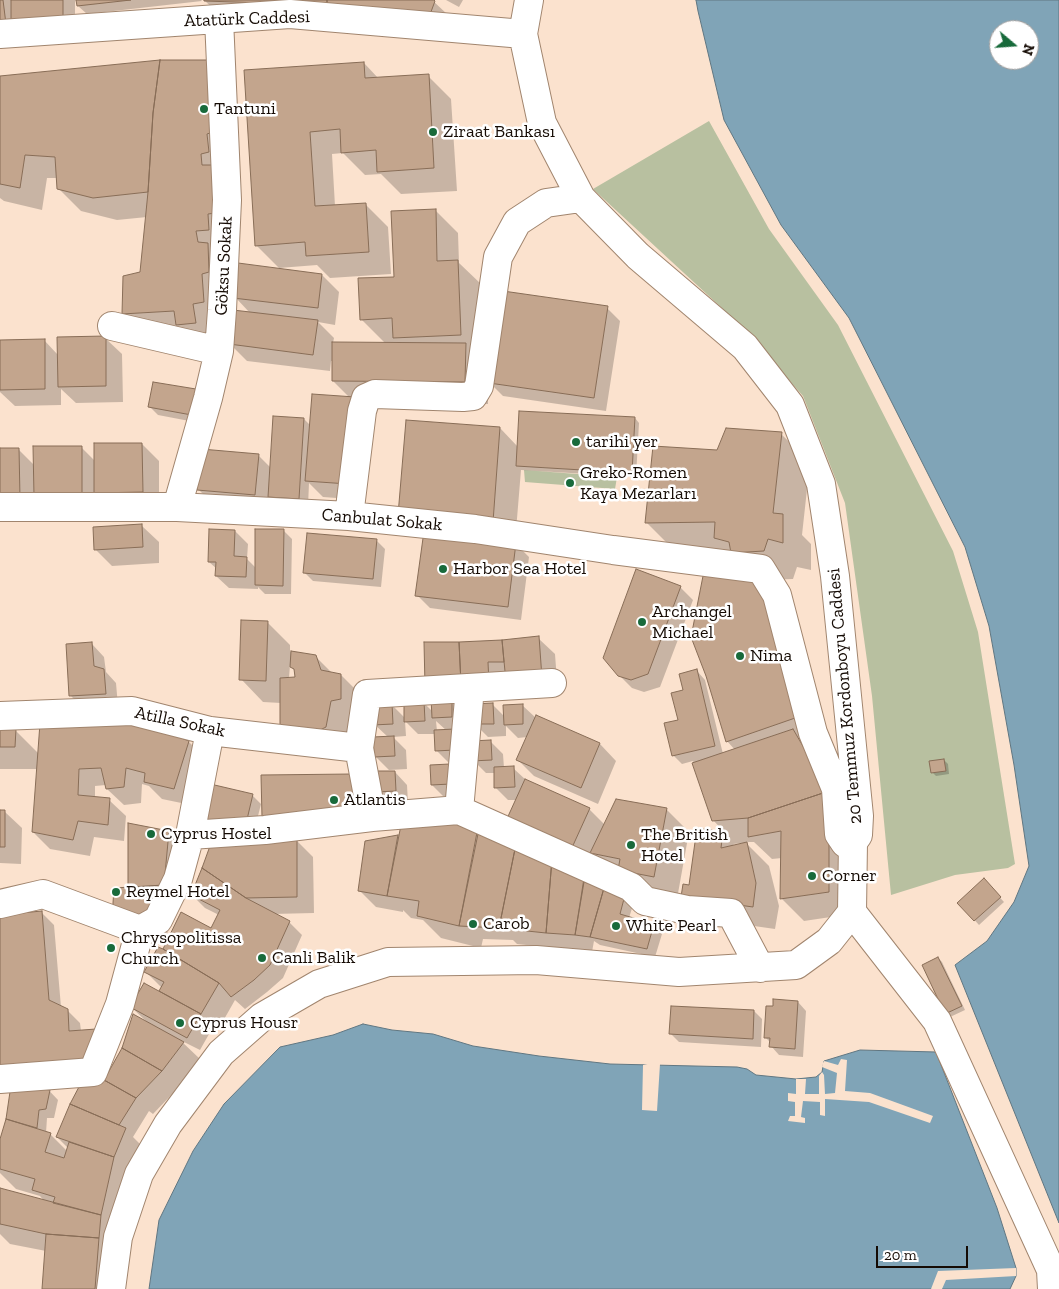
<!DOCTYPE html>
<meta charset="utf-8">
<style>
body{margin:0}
#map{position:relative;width:1059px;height:1289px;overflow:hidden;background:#fbe2ce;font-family:"Zilla Slab",serif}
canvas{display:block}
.north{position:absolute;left:989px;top:20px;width:50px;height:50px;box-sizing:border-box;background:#fff;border:1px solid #a19d9b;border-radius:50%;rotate:108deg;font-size:14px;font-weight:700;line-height:20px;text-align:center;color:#150b04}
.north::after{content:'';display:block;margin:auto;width:18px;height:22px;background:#186a3b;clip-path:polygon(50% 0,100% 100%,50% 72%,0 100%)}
.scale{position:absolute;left:876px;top:1246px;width:92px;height:22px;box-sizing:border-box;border:2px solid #150b04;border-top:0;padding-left:6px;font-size:15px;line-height:18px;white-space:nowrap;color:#150b04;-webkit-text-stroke:4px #fff;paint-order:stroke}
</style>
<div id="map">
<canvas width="1059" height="1289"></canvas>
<div class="north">N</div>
<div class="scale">20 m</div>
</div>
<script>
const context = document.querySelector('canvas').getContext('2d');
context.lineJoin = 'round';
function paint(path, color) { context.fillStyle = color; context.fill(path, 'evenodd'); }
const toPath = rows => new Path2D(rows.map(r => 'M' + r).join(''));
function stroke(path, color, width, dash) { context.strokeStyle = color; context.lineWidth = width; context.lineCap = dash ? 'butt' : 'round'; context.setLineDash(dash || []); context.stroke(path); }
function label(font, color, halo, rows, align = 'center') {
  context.font = font + ' "Zilla Slab",serif'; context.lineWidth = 5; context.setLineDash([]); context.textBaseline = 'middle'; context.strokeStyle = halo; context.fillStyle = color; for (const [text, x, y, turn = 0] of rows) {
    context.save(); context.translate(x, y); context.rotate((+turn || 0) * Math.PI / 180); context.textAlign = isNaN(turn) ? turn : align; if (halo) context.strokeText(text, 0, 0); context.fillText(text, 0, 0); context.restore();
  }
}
const green = toPath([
 [709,121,769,229,838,325,953,551,978,632,1015,864,1008,868,955,875,891,895,872,696,845,503,803,396,737,322,593,189],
 [524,470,617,477,615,489,525,482]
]);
const water = toPath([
 [696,0,1059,0,1059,1223,955,965,987,941,1014,902,1029,866,1014,765,989,626,965,547,849,318,781,225,724,120,698,11,696,0],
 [999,30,1029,30,1029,60,999,60,999,30],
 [363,1024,392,1030,433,1034,473,1046,539,1056,610,1064,737,1067,747,1069,756,1075,796,1079,816,1077,822,1072,824,1061,860,1050,936,1052,997,1208,1016,1268,1016,1276,1010,1289,149,1289,159,1220,193,1151,224,1104,280,1047,333,1035,363,1024]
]);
const pier = toPath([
 [841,1059,847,1060,845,1091,870,1093,933,1116,930,1123,869,1102,825,1099,825,1116,820,1115,820,1102,803,1101,801,1117,805,1118,805,1123,788,1121,790,1116,795,1116,795,1102,788,1101,788,1093,796,1094,796,1079,806,1079,805,1094,819,1094,819,1076,822,1072,824,1075,825,1094,835,1093,837,1073,822,1067,823,1063,824,1061,838,1065],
 [652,1063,660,1064,657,1111,642,1110,643,1065],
 [1016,1268,1016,1276,946,1280,942,1289,931,1289,938,1271]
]);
const shadow = toPath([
 [0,0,75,0,75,34,0,39],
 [77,0,201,0,202,1,87,14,78,6],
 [432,0,447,14,218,13,205,1],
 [446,0,463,0,459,7],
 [209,61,226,246,211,247,224,261,212,340,193,341,180,328,140,330,123,313,141,273,147,217,117,220,81,211,58,188,58,178,47,178,42,210,4,201,0,198,0,78],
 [364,63,379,79,428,76,451,99,457,191,401,194,381,174,365,175,343,153,332,154,335,206,365,204,388,227,391,274,330,278,317,265,279,268,256,245,245,71],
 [435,210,458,233,459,263,481,284,488,367,488,404,359,404,364,500,323,497,309,483,308,507,215,506,199,490,258,455,271,468,304,419,311,426,350,398,333,381,333,361,331,361,330,371,247,361,230,344,250,313,235,297,239,265,322,275,339,292,335,325,318,322,334,338,333,343,385,343,361,319,395,279],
 [607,308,620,321,606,411,503,396,490,383],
 [105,338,122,354,123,402,76,403,61,389,61,405,15,406,0,392,0,341,44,340,58,355],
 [154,383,205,424,158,415,150,407],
 [635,418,639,423,636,477,521,470,515,543,529,557,521,620,430,608,417,595,424,538,400,515,500,428,518,447],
 [781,434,810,462,802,535,811,544,811,570,797,567,793,579,761,580,727,550,675,551,646,522],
 [142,444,159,461,159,508,0,515,0,450,18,449,34,465,81,447,95,461],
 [142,526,159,542,159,563,112,566,95,549],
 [283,530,292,539,291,594,265,594,258,587,258,589,229,588,216,576,217,569,209,562,235,531,248,544,247,559,256,568],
 [376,540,385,549,381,587,313,581,305,573],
 [754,579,851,814,851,914,804,921,781,898,782,858,772,859,754,842,745,842,769,866,779,906,775,929,705,919,690,887,698,829,726,834,713,820,693,761,682,764,673,755,684,691,697,671,705,680,723,754,735,750,727,741],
 [743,843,744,844,736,846,733,844],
 [680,587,693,600,660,687,644,692,632,688,619,675],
 [267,622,290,645,290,652,315,656,333,674,341,675,364,698,348,749,281,703,263,702,241,679],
 [290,665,295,671,296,678,289,678],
 [538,638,555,654,558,694,501,696,459,643],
 [92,644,104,657,106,672,116,683,118,706,83,708,70,695],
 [451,698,464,711,467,762,449,763,436,750,435,734,418,734,405,721,406,736,393,737,406,750,407,769,389,770,376,757,388,737,374,724,392,705,405,718,423,702,433,712],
 [436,721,447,731,437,731],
 [492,704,504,716,522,705,536,718,536,717,600,744,616,761,598,804,534,776,517,759,527,737,518,738,506,726,506,736,488,737,475,724],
 [0,730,15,730,39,754,189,742,205,758,191,805,162,799,149,786,142,784,141,803,124,805,107,789,106,785,95,786,95,798,109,800,126,816,124,841,94,837,90,856,50,849,33,832,38,769,0,769],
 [490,741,503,754,504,768,513,768,526,780,589,809,605,825,666,809,689,832,677,899,642,892,614,876,593,854,587,868,517,800,508,800,495,787,495,773,486,773,473,760],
 [944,760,948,764,949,774,936,776,932,772],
 [450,765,463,797,445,798,432,785],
 [395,772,407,785,408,803,390,804,377,791],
 [352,775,369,792,369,832,280,833],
 [252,795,261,804,253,836,204,840],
 [0,810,5,812,22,828,21,864,0,863],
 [479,823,625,896,633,905,629,918,653,925,662,934,655,957,600,945,594,941,592,952,517,944,513,940,483,939,481,948,441,938,423,920,411,918,403,910,403,912,376,907,359,890,398,836,399,838],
 [169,832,181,845,180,903,164,941,130,934,129,889],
 [296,840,313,857,314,913,273,914,289,922,302,935,283,978,267,992,245,1009,235,1000,218,1030,213,1027,200,1050,180,1040,200,1059,179,1087,153,1114,149,1111,133,1137,142,1146,113,1289,43,1289,46,1251,10,1244,0,1234,0,1190,45,1202,40,1196,16,1189,0,1173,0,1143,7,1120,12,1086,41,1082,58,1100,54,1118,47,1118,46,1133,50,1134,67,1151,68,1148,57,1137,104,1081,147,1022,131,1007,165,995,161,991,162,988,146,972,164,950,211,929,219,915,205,908,192,895],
 [984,880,1004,902,979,925,959,903],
 [41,912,54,925,61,1007,67,1010,80,1023,81,1031,0,1081],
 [938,958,942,962,965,1010,950,1017,946,1013],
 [798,1002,806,1011,803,1057,779,1055,771,1046,771,1043,765,1037],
 [754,1011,762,1019,761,1047,679,1042,671,1034]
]);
const building = toPath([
 [0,0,3,0,6,24,0,25,0,0],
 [11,0,63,0,63,21,11,22,11,0],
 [76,0,131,0,77,6,76,0],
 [204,0,327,0,327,5,204,1,204,0],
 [327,0,434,0,435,1,428,20,327,5,327,0],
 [160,60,153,113,148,192,93,198,57,189,55,157,25,155,20,188,0,184,0,76,160,60],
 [160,60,210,60,213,132,207,134,209,152,201,154,202,165,214,165,216,213,208,214,209,230,196,231,198,242,208,243,209,272,202,274,204,302,193,304,196,323,176,325,174,311,122,314,123,276,140,272,148,192,153,113,160,60],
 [364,62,365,78,429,74,434,168,377,172,376,150,341,153,340,129,310,132,315,206,366,203,369,252,306,256,305,242,255,246,244,70,364,62],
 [436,209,437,261,458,260,461,335,393,338,392,318,360,320,358,278,394,277,391,211,436,209],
 [238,263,322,274,318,308,233,298,238,263],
 [503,291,608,306,594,398,489,383,503,291],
 [233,310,318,320,313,355,229,344,233,310],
 [106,336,106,386,58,387,57,337,106,336],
 [45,339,45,389,0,390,0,340,45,339],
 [332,342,466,343,465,382,332,381,332,342],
 [153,382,202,390,197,416,148,407,153,382],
 [312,394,355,397,348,484,305,481,312,394],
 [519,411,635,417,632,473,516,466,519,411],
 [273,416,304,418,299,499,268,497,273,416],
 [406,420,500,427,493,522,398,515,406,420],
 [726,428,782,432,773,513,783,514,783,543,768,539,764,551,731,553,729,542,714,538,715,522,645,523,653,446,717,450,726,428],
 [94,443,142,443,143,492,94,493,94,443],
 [33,446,82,446,82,495,34,496,33,446],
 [0,448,19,448,20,498,0,498,0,448],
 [201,449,259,454,255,495,197,490,201,449],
 [142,524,143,547,94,550,93,527,142,524],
 [209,529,235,530,234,556,247,557,246,577,215,576,216,562,208,562,209,529],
 [255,529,284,529,283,586,255,585,255,529],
 [424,531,516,543,508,607,415,596,424,531],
 [307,533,377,539,373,579,303,573,307,533],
 [636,569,681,586,648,674,631,680,618,676,603,658,636,569],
 [704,571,755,577,767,600,798,717,726,742,706,676,691,637,704,571],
 [241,620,268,621,266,681,239,680,241,620],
 [539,636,542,678,506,682,502,640,539,636],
 [502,640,504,662,488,662,489,684,461,684,459,642,502,640],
 [92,642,94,666,104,669,106,694,69,696,66,644,92,642],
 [424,642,459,642,461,684,425,686,424,642],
 [291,651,316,655,321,670,341,674,341,699,331,701,326,727,316,732,303,734,280,725,280,678,295,677,294,669,290,667,291,651],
 [697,669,715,746,672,756,664,723,678,720,671,693,683,690,679,674,697,669],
 [452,697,452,717,432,718,431,698,452,697],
 [424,701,425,721,404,722,404,702,424,701],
 [392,703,393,724,373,725,372,705,392,703],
 [493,703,494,724,473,724,472,704,493,703],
 [523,704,523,724,504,725,503,705,523,704],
 [536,715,600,743,581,788,516,760,536,715],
 [132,719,189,741,174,789,144,782,145,773,126,768,124,787,106,789,101,768,79,769,78,795,110,798,108,825,78,821,73,840,32,832,40,723,132,719],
 [0,729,16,729,15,747,0,747,0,729],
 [455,729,455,750,435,751,434,730,455,729],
 [793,729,829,791,748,818,712,821,692,763,793,729],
 [394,736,395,756,374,757,373,737,394,736],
 [491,740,492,760,471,761,471,741,491,740],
 [944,759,946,771,931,773,929,761,944,759],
 [450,764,451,784,431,785,430,765,450,764],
 [514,766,515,787,494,788,494,767,514,766],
 [375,771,395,771,396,791,376,792,375,771],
 [353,774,353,816,262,817,261,775,353,774],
 [525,779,590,808,570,852,505,823,525,779],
 [206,783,253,794,245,828,194,832,206,783],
 [829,791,829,892,780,899,781,831,748,837,748,818,829,791],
 [616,799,667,808,654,877,618,870,620,859,590,853,616,799],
 [0,810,5,810,5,847,0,847,0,810],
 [479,822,459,926,417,916,419,901,387,896,401,825,479,822],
 [128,823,169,831,164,885,128,888,128,823],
 [697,828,723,832,721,848,747,842,756,883,753,907,681,897,683,884,689,885,697,828],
 [479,829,516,844,499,928,459,926,479,829],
 [398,835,387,896,358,891,365,841,398,835],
 [297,839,297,897,246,898,202,868,210,846,297,839],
 [516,844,552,859,546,933,499,928,516,844],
 [552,859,585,872,575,935,546,933,552,859],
 [202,868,246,898,290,921,270,965,254,980,231,997,219,983,163,949,181,912,211,928,220,910,191,895,202,868],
 [984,878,1001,897,974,921,957,903,984,878],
 [584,882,604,888,590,937,575,935,584,882],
 [164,885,147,924,112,918,114,888,164,885],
 [604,888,625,895,620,914,654,924,647,949,590,937,604,888],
 [42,911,49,1000,68,1009,69,1031,96,1029,89,1062,0,1068,0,915,42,911],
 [158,947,163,949,219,983,201,1014,159,991,164,982,144,972,158,947],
 [938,957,962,1006,945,1014,922,965,938,957],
 [144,983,201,1014,187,1038,130,1007,144,983],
 [773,999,798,1001,795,1049,769,1047,770,1038,764,1038,766,1006,773,1006,773,999],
 [671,1006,754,1010,753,1039,669,1034,671,1006],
 [133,1014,184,1042,162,1071,122,1048,133,1014],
 [122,1048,162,1071,136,1098,104,1080,122,1048],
 [104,1080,136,1098,119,1125,70,1104,81,1083,104,1080],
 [11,1085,50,1090,46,1109,39,1110,37,1128,6,1119,11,1085],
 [70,1104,126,1128,114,1157,56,1137,70,1104],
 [6,1119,51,1133,45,1152,64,1158,69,1142,114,1157,101,1215,53,1203,55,1197,32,1190,35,1179,0,1169,0,1139,6,1119],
 [0,1188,101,1215,99,1238,46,1234,0,1224,0,1188],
 [46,1234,99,1238,95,1289,42,1289,46,1234]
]);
const minor = toPath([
 [0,34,290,14,523,34],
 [112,326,219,351],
 [0,507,177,507,349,516,475,529,613,550,761,569,777,595,813,733,836,789,839,834,845,843,853,842],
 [177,507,208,398,219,351,222,310,227,200,219,19],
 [349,516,362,411,366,398,375,394,463,397,473,396,479,386,498,257,517,222,546,203,581,198],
 [0,716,132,711,210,731,359,748],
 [459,810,470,688],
 [372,817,359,748,367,694,552,683],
 [190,835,265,830,372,817,459,810,631,887,645,901,687,910,731,913,760,968],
 [0,904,43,894,140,930],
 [852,912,937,1021,1051,1270,1052,1289],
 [0,1079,93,1072,120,1004,140,930,158,920,178,879,190,835,210,731],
 [111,1289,118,1237,139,1174,168,1124,221,1053,262,1017,319,984,388,962,536,960,679,972,796,965,829,941,852,912,853,842,858,835,859,816,835,576,821,484,790,405,745,347,638,256,581,198,542,123,523,34,529,0]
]);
const markers = [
 [204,109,5,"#186a3b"],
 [433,132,5,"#186a3b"],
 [576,442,5,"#186a3b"],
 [570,483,5,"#186a3b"],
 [443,569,5,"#186a3b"],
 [642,622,5,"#186a3b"],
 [740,656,5,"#186a3b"],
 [334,800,5,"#186a3b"],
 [151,834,5,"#186a3b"],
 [631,845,5,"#186a3b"],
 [812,876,5,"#186a3b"],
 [116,892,5,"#186a3b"],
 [473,924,5,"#186a3b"],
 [616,926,5,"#186a3b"],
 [111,948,5,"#186a3b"],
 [262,958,5,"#186a3b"],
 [180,1023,5,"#186a3b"]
];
const streetNames = [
 ["Atatürk Caddesi",247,19,-2],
 ["Göksu Sokak",224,266,-87],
 ["Canbulat Sokak",382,520,5],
 ["20 Temmuz Kordonboyu Caddesi",845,696,-95],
 ["Atilla Sokak",180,722,12]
];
const poiNames = [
 ["Tantuni",214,109],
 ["Ziraat Bankası",443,132],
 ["tarihi yer",586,442],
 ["Greko-Romen",580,473],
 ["Kaya Mezarları",580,494],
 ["Harbor Sea Hotel",453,569],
 ["Archangel",652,612],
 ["Michael",652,633],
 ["Nima",750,656],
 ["Atlantis",344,800],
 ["Cyprus Hostel",161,834],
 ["The British",641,835],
 ["Hotel",641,856],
 ["Corner",822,876],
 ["Reymel Hotel",126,892],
 ["Carob",483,924],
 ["White Pearl",626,926],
 ["Chrysopolitissa",121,938],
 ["Church",121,959],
 ["Canli Balik",272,958],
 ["Cyprus Housr",190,1023]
];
paint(green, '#b8c0a0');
paint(water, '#80a4b7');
stroke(water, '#607681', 1);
paint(pier, '#fbe2ce');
paint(shadow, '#0003');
paint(building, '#c3a58d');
stroke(building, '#886d57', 1);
stroke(minor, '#a1856e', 30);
stroke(minor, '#fff', 28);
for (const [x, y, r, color] of markers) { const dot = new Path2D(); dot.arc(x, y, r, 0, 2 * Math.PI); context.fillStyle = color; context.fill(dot); stroke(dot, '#fff', 2); }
label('18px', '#150b04', '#fff', streetNames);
label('18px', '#150b04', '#fff', poiNames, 'left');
</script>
